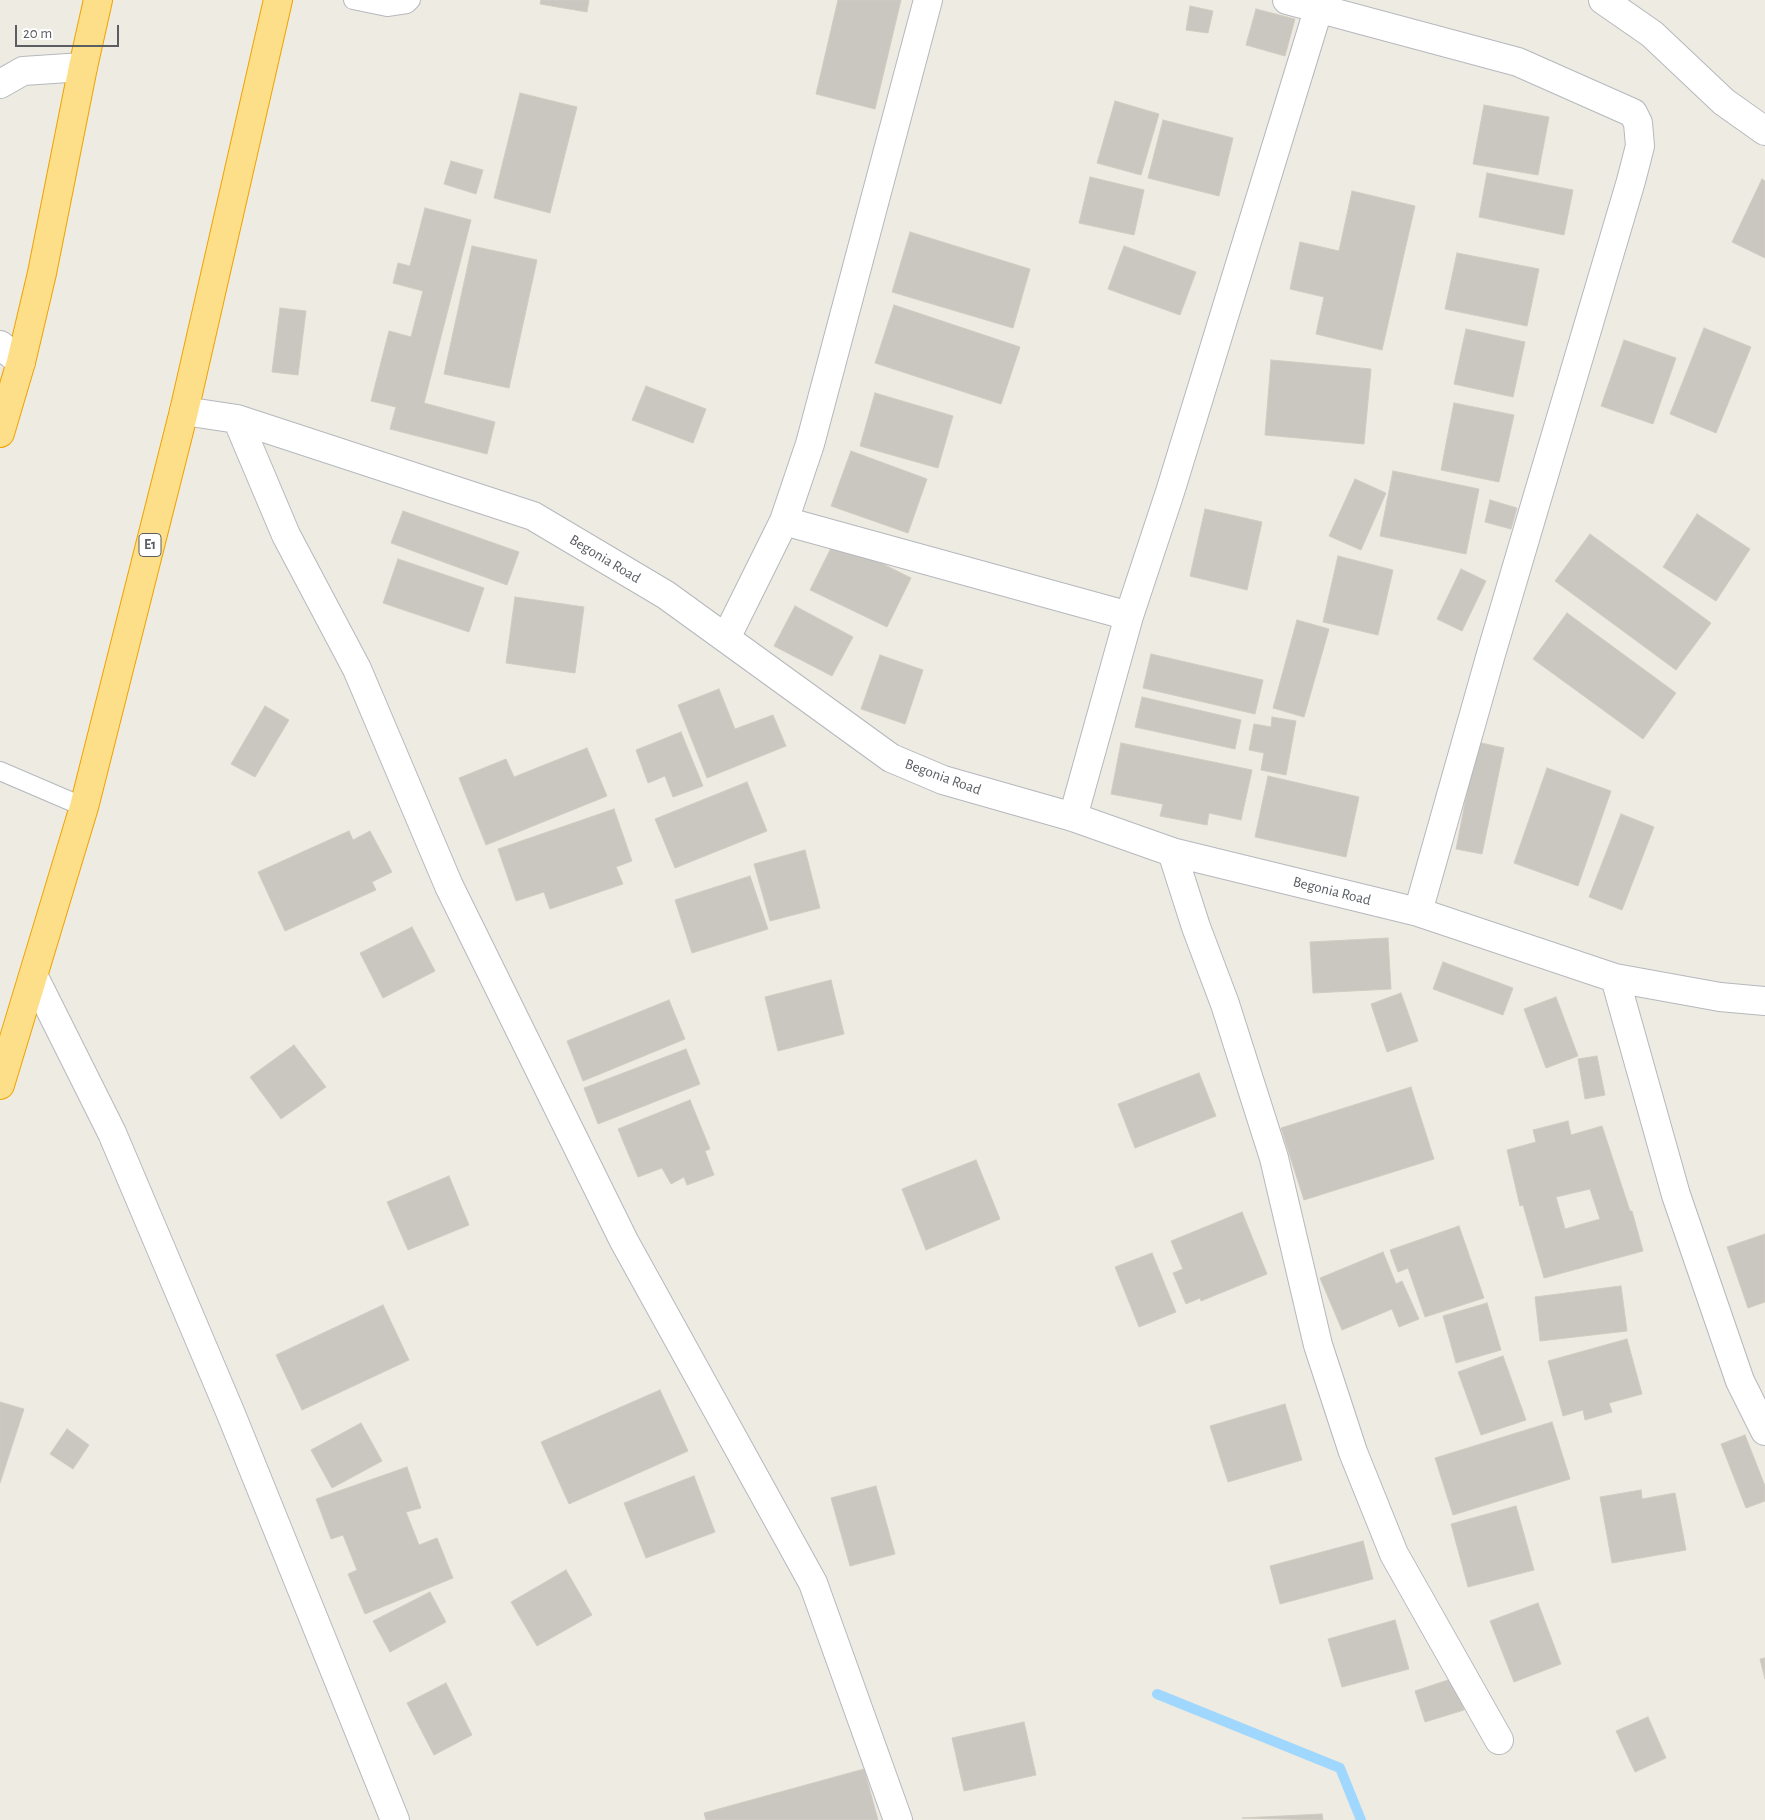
<!DOCTYPE html>
<style>
body{margin:0}
#map{position:relative;width:1765px;height:1820px;overflow:hidden;background:#edebe2;font-family:"Alegreya Sans",sans-serif}
canvas{display:block}
.scale{position:absolute;left:15px;top:25px;width:104px;height:22px;box-sizing:border-box;border:2px solid #5a5e63;border-top:0;padding-left:6px;font-size:15px;line-height:18px;white-space:nowrap;color:#5a5e63;-webkit-text-stroke:4px #fff;paint-order:stroke}
</style>
<div id="map">
<canvas width="1765" height="1820"></canvas>
<div class="scale">20 m</div>
</div>
<script>
const context = document.querySelector('canvas').getContext('2d');
context.lineJoin = 'round';
const toPath = rows => new Path2D(rows.map(r => 'M' + r).join(''));
function stroke(path, color, width, dash) { context.strokeStyle = color; context.lineWidth = width; context.lineCap = dash ? 'butt' : 'round'; context.setLineDash(dash || []); context.stroke(path); }
function paint(path, color) { context.fillStyle = color; context.fill(path, 'evenodd'); }
function label(font, color, halo, rows, align = 'center') {
  context.font = font + ' "Alegreya Sans",sans-serif'; context.lineWidth = 4.5; context.setLineDash([]); context.textBaseline = 'middle'; context.strokeStyle = halo; context.fillStyle = color; for (const [text, x, y, turn = 0] of rows) {
    context.save(); context.translate(x, y); context.rotate((+turn || 0) * Math.PI / 180); context.textAlign = isNaN(turn) ? turn : align; if (halo) context.strokeText(text, 0, 0); context.fillText(text, 0, 0); context.restore();
  }
}
const stream = toPath([
 [1157,1694,1340,1768,1361,1820]
]);
const building = toPath([
 [541,0,589,0,587,12,540,4,541,0],
 [838,0,901,0,875,109,816,94,838,0],
 [1190,6,1213,11,1208,33,1186,30,1190,6],
 [1256,9,1295,19,1285,56,1246,45,1256,9],
 [520,93,577,107,550,213,494,198,520,93],
 [1115,101,1159,114,1141,175,1097,163,1115,101],
 [1484,105,1549,117,1538,175,1473,164,1484,105],
 [1163,120,1233,138,1219,196,1148,178,1163,120],
 [451,161,483,170,476,194,444,184,451,161],
 [1487,173,1573,190,1564,235,1479,217,1487,173],
 [1090,177,1144,190,1134,235,1079,223,1090,177],
 [1762,179,1765,181,1765,258,1732,242,1762,179],
 [1352,191,1415,206,1382,350,1316,334,1324,297,1290,289,1300,242,1339,251,1352,191],
 [425,208,471,220,424,403,495,422,487,454,390,429,396,407,371,401,389,331,411,337,423,291,393,283,398,263,410,266,425,208],
 [910,232,1030,269,1013,328,892,292,910,232],
 [472,246,537,260,509,388,444,374,472,246],
 [1124,246,1196,272,1180,315,1108,289,1124,246],
 [1457,253,1539,269,1527,326,1445,309,1457,253],
 [894,305,1020,347,1001,404,875,363,894,305],
 [280,308,306,311,298,375,272,372,280,308],
 [1704,328,1751,347,1716,433,1670,414,1704,328],
 [1466,329,1525,342,1513,397,1454,384,1466,329],
 [1624,340,1676,358,1653,424,1601,406,1624,340],
 [1271,360,1371,369,1364,444,1265,435,1271,360],
 [646,386,706,409,693,443,632,420,646,386],
 [875,393,953,416,938,468,860,446,875,393],
 [1454,403,1514,415,1499,482,1441,470,1454,403],
 [851,451,927,479,908,533,831,506,851,451],
 [1393,471,1479,489,1466,554,1380,536,1393,471],
 [1355,479,1386,493,1361,550,1329,536,1355,479],
 [1490,500,1517,508,1511,529,1485,522,1490,500],
 [1205,509,1262,522,1247,590,1190,576,1205,509],
 [403,511,519,552,507,585,391,543,403,511],
 [1697,514,1750,549,1716,601,1663,567,1697,514],
 [1590,534,1711,623,1676,670,1555,581,1590,534],
 [835,540,911,578,887,627,810,590,835,540],
 [1338,556,1393,570,1378,635,1323,622,1338,556],
 [398,559,484,588,469,632,383,603,398,559],
 [1461,569,1486,581,1462,631,1437,619,1461,569],
 [515,597,584,607,575,673,506,663,515,597],
 [795,606,853,637,832,676,774,646,795,606],
 [1567,613,1676,693,1643,739,1533,659,1567,613],
 [1297,620,1329,629,1304,717,1273,708,1297,620],
 [1151,654,1263,680,1255,714,1143,688,1151,654],
 [880,655,923,670,905,724,861,709,880,655],
 [719,689,735,729,773,715,786,746,707,778,678,705,719,689],
 [1142,697,1241,720,1235,749,1135,727,1142,697],
 [265,706,289,720,255,777,231,764,265,706],
 [1272,717,1296,721,1286,775,1261,770,1264,753,1249,750,1254,724,1271,727,1272,717],
 [681,732,703,786,673,797,665,776,648,783,636,750,681,732],
 [1477,742,1504,748,1482,854,1456,849,1477,742],
 [1121,743,1252,770,1241,820,1209,813,1207,825,1160,816,1163,804,1111,794,1121,743],
 [587,748,607,796,486,845,459,778,506,759,514,777,587,748],
 [1547,768,1611,791,1578,886,1514,863,1547,768],
 [1268,776,1359,797,1346,857,1255,837,1268,776],
 [747,782,767,831,675,868,655,819,747,782],
 [614,809,632,861,616,867,623,884,550,909,544,892,516,901,498,849,614,809],
 [1621,814,1654,827,1622,910,1589,897,1621,814],
 [349,831,353,840,370,831,392,872,372,882,376,890,285,931,258,872,349,831],
 [805,850,820,908,770,921,754,864,805,850],
 [750,876,768,929,692,953,675,900,750,876],
 [412,927,435,971,383,998,360,953,412,927],
 [1388,938,1391,989,1313,993,1310,942,1388,938],
 [1443,962,1513,988,1503,1015,1433,989,1443,962],
 [831,980,844,1034,778,1051,765,997,831,980],
 [1401,993,1418,1041,1387,1052,1371,1004,1401,993],
 [1556,997,1578,1056,1546,1068,1524,1009,1556,997],
 [669,1000,685,1039,583,1081,567,1041,669,1000],
 [294,1045,326,1087,281,1119,250,1077,294,1045],
 [686,1049,700,1084,598,1124,584,1088,686,1049],
 [1597,1056,1605,1095,1585,1099,1578,1059,1597,1056],
 [1199,1073,1216,1116,1135,1148,1118,1104,1199,1073],
 [1411,1087,1434,1159,1304,1200,1281,1128,1411,1087],
 [690,1100,710,1149,705,1151,714,1175,687,1185,684,1177,671,1184,662,1168,638,1177,618,1129,690,1100],
 [1568,1121,1571,1135,1602,1126,1630,1211,1632,1211,1643,1251,1544,1278,1523,1205,1520,1206,1507,1150,1536,1142,1533,1130,1568,1121],
 [1590,1189,1600,1219,1565,1229,1556,1197,1590,1189],
 [976,1160,1000,1219,926,1250,902,1189,976,1160],
 [449,1176,469,1225,408,1250,387,1202,449,1176],
 [1242,1212,1267,1274,1201,1301,1200,1298,1186,1304,1173,1273,1183,1269,1171,1241,1242,1212],
 [1459,1226,1484,1298,1425,1317,1408,1268,1398,1272,1390,1250,1459,1226],
 [1765,1234,1765,1302,1748,1308,1727,1247,1765,1234],
 [1383,1252,1396,1284,1402,1281,1419,1319,1399,1327,1392,1309,1342,1330,1320,1278,1383,1252],
 [1152,1253,1176,1312,1139,1327,1115,1267,1152,1253],
 [1621,1286,1627,1331,1540,1341,1535,1297,1621,1286],
 [1487,1303,1501,1350,1456,1363,1443,1316,1487,1303],
 [383,1305,409,1360,302,1410,276,1355,383,1305],
 [1627,1339,1642,1394,1609,1403,1612,1412,1585,1420,1583,1410,1563,1416,1548,1361,1627,1339],
 [1503,1356,1526,1420,1481,1435,1458,1372,1503,1356],
 [660,1390,688,1451,569,1504,541,1442,660,1390],
 [0,1402,24,1409,0,1483,0,1402],
 [1285,1404,1302,1460,1228,1482,1210,1426,1285,1404],
 [1552,1422,1570,1479,1453,1515,1435,1458,1552,1422],
 [361,1423,382,1461,332,1488,311,1450,361,1423],
 [67,1429,89,1445,73,1469,50,1454,67,1429],
 [1745,1435,1765,1486,1765,1501,1746,1508,1721,1444,1745,1435],
 [407,1467,421,1508,406,1512,419,1545,437,1538,453,1578,365,1614,348,1574,357,1570,343,1535,331,1539,316,1499,407,1467],
 [694,1476,715,1532,646,1558,624,1503,694,1476],
 [876,1486,895,1554,850,1566,831,1498,876,1486],
 [1641,1490,1642,1499,1675,1493,1686,1550,1612,1563,1600,1497,1641,1490],
 [1516,1506,1534,1570,1468,1587,1451,1524,1516,1506],
 [1363,1541,1373,1579,1280,1604,1270,1566,1363,1541],
 [566,1570,592,1615,537,1646,511,1602,566,1570],
 [430,1592,446,1622,390,1652,373,1621,430,1592],
 [1538,1603,1561,1664,1514,1682,1490,1621,1538,1603],
 [1395,1620,1409,1669,1342,1687,1328,1639,1395,1620],
 [1765,1658,1765,1679,1760,1659,1765,1658],
 [1454,1678,1464,1710,1425,1722,1415,1691,1454,1678],
 [446,1683,472,1735,434,1755,407,1703,446,1683],
 [1648,1717,1666,1758,1635,1772,1616,1731,1648,1717],
 [1024,1722,1036,1775,964,1791,952,1738,1024,1722],
 [864,1769,878,1820,706,1820,704,1813,864,1769],
 [1322,1814,1323,1820,1242,1818,1322,1814]
]);
const lane = toPath([
 [353,0,387,7,407,4,411,0],
 [0,771,84,807]
]);
const street = toPath([
 [1287,0,1518,62,1633,113,1638,123,1640,146,1631,181,1491,654,1418,912],
 [1603,0,1652,34,1724,102,1765,131],
 [0,84,23,71,83,67],
 [0,345,21,362],
 [184,411,237,419,533,516,666,595,891,758,943,780,1073,817,1172,852,1418,912,1615,978,1720,997,1765,1001],
 [237,419,286,535,357,669,449,886,624,1241,813,1583,898,1820],
 [784,521,1129,616],
 [726,638,784,521,810,444,928,0],
 [1073,817,1129,616,1170,492,1319,7],
 [1172,852,1196,927,1225,1004,1274,1158,1318,1345,1353,1452,1394,1554,1499,1740],
 [34,977,112,1133,231,1414,395,1820],
 [1615,978,1676,1195,1740,1381,1765,1431]
]);
const highway = toPath([
 [0,433,21,362,42,273,83,67,98,0],
 [0,1085,84,807,184,411,278,0]
]);
const shields = [
 [150,545,22]
];
const shieldNames = [
 ["E1",150,545]
];
const streetNames = [
 ["Begonia Road",605,559,31],
 ["Begonia Road",943,777,20],
 ["Begonia Road",1332,891,14]
];
stroke(stream, '#a0d7ff', 10);
paint(building, '#cac7c1');
stroke(building, '#d2ccc0', 1);
stroke(lane, '#b5b8bd', 20);
stroke(street, '#b5b8bd', 30);
stroke(highway, '#efa200', 30);
stroke(lane, '#fff', 18);
stroke(street, '#fff', 28);
stroke(highway, '#fedf89', 28);
for (const [x, y, w] of shields) { const box = new Path2D(); box.roundRect(x - w / 2, y - 11.5, w, 23, 4); context.fillStyle = '#fff'; context.fill(box); stroke(box, '#5a5e63', 1); }
label('bold 14px', '#5a5e63', null, shieldNames);
label('15px', '#5a5e63', '#fff', streetNames);
</script>
